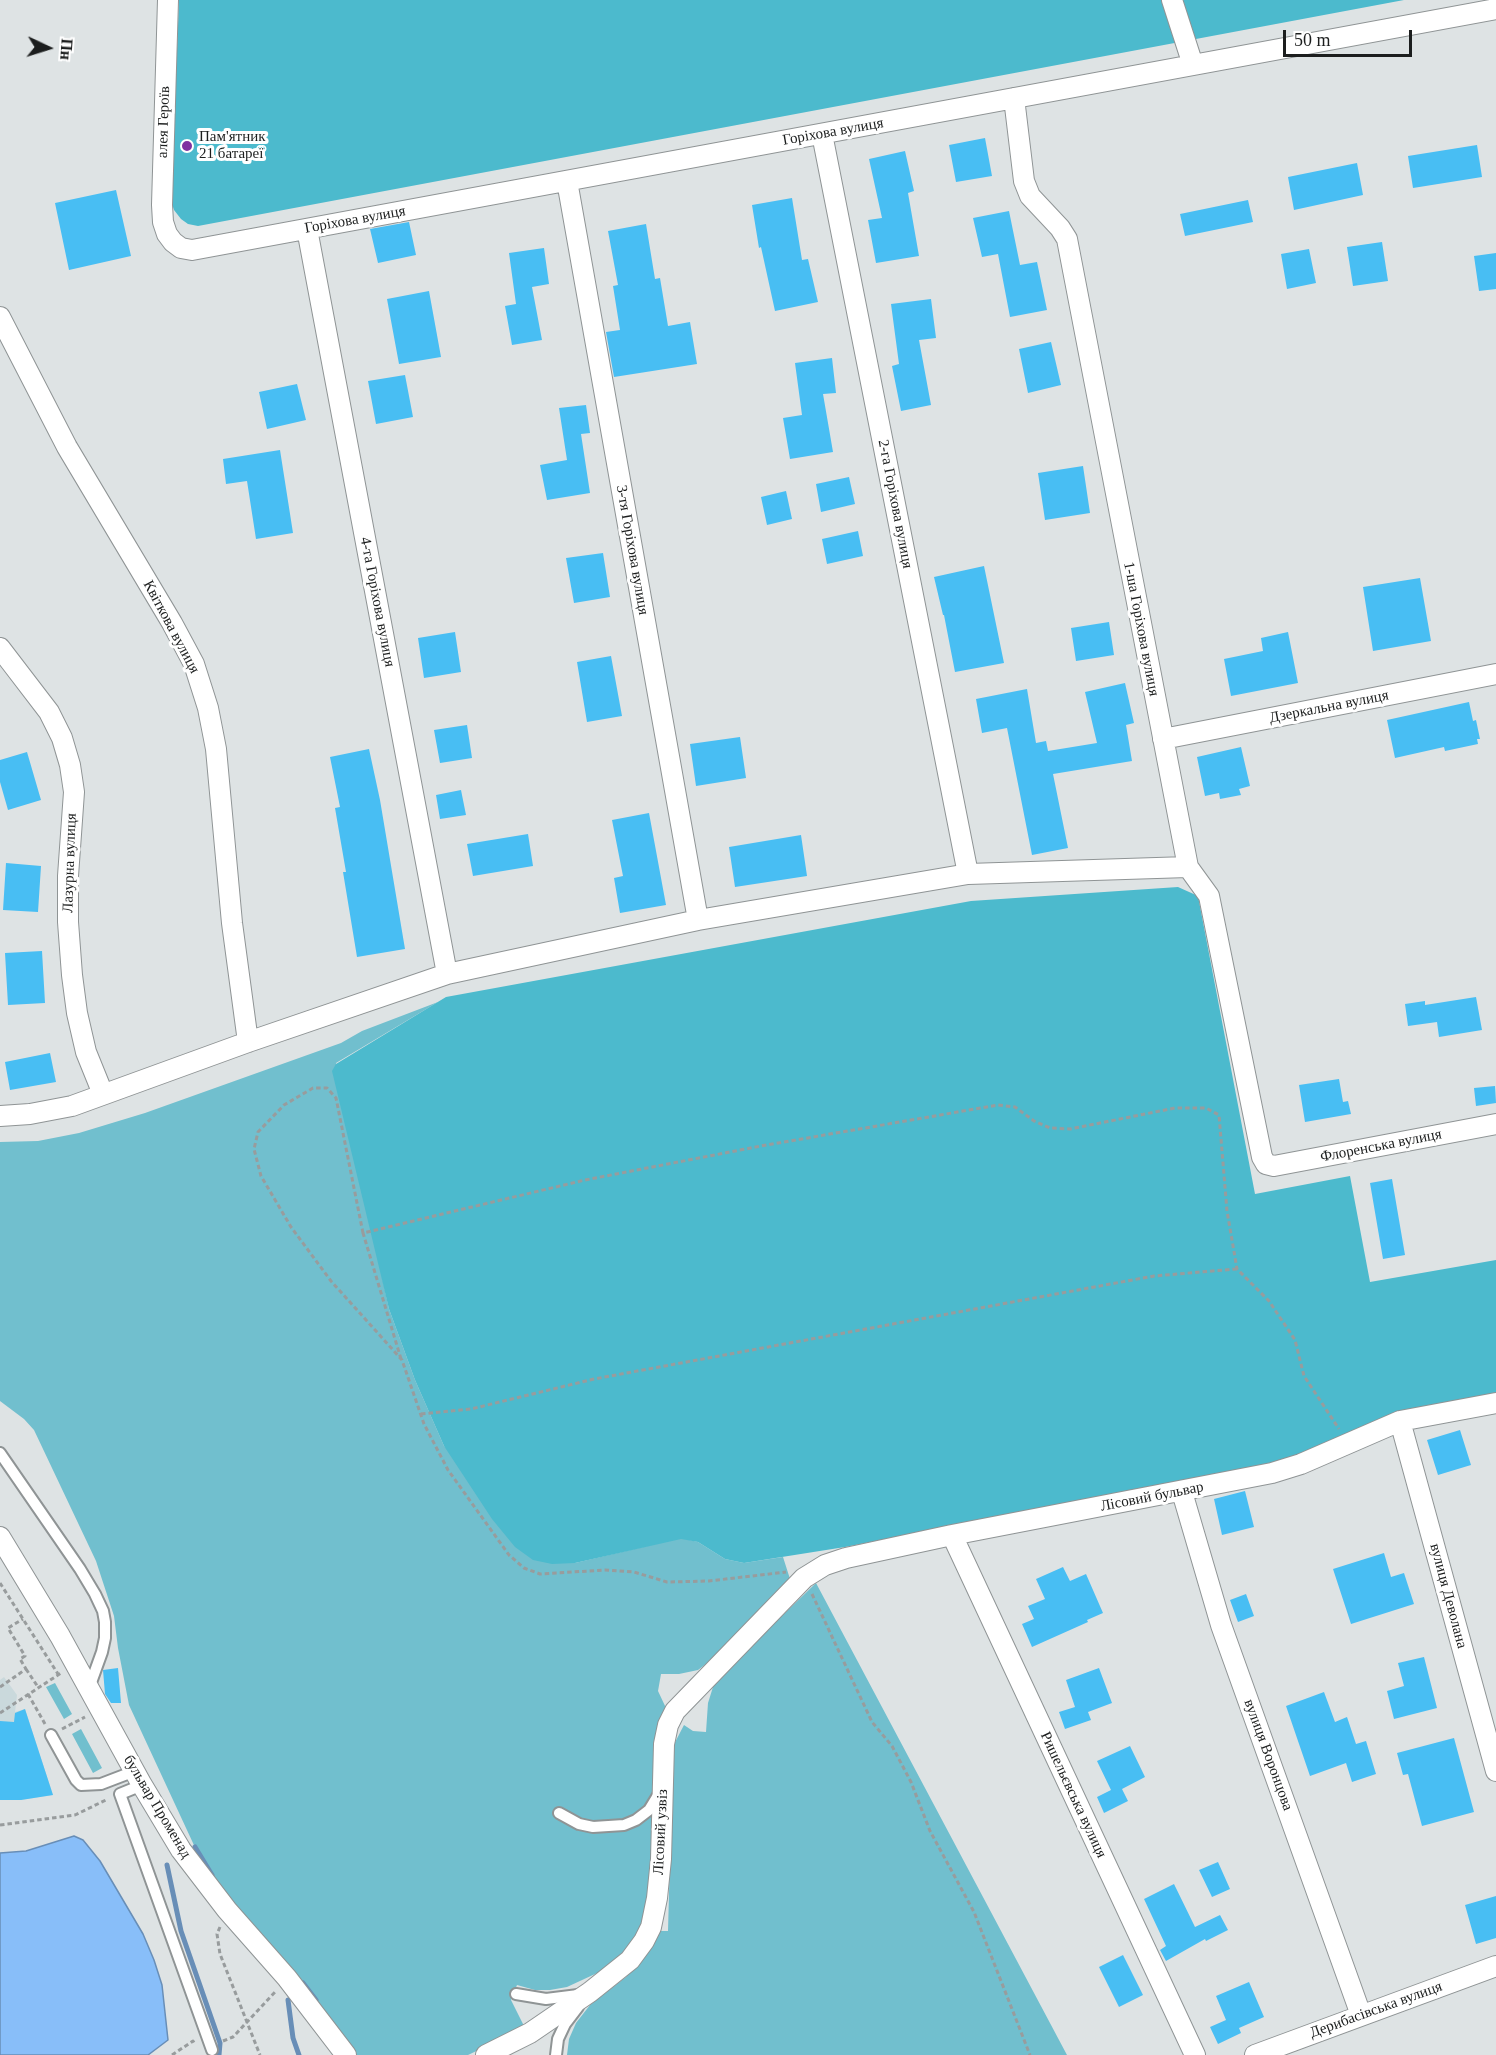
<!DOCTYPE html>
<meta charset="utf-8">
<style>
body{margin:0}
#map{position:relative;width:1496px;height:2055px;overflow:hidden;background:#dee3e4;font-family:"Times New Roman",serif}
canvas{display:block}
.north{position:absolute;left:18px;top:18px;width:60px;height:60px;-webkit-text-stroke:4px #fff;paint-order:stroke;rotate:94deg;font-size:16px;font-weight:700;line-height:24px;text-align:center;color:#1c1e1e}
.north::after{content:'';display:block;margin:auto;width:21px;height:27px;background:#1c1e1e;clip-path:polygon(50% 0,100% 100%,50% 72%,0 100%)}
.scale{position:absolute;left:1283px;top:30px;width:129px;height:27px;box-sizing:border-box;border:3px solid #1c1e1e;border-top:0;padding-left:8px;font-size:18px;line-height:21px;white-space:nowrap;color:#1c1e1e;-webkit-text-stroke:4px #fff;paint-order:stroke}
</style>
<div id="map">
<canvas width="1496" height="2055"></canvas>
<div class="north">Пн</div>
<div class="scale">50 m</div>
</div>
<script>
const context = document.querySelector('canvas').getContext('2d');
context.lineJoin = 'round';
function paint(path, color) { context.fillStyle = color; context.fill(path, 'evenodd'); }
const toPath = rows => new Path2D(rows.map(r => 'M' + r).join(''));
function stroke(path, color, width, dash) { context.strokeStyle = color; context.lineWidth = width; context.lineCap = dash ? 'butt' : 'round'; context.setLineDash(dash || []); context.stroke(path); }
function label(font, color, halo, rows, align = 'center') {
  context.font = font + ' "Times New Roman",serif'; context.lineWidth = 6; context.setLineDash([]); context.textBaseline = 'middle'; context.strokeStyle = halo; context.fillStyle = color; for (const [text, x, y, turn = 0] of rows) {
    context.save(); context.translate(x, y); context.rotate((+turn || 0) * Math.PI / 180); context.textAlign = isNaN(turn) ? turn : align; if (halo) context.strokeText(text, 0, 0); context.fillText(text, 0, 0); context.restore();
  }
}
const built = toPath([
 [4,1677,17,1695,15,1712,25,1709,53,1795,21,1800,0,1800,0,1680]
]);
const green = toPath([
 [438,1002,336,1063,389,1309,415,1380,444,1446,575,1563,681,1538,698,1542,725,1559,744,1563,783,1557,790,1579,719,1654,698,1670,679,1674,661,1674,658,1691,666,1708,658,1742,650,1889,639,1936,625,1955,608,1968,567,1987,550,1990,535,1990,517,1985,511,2000,525,2028,468,2055,355,2055,310,1991,220,1887,199,1856,129,1705,118,1648,114,1616,96,1561,34,1430,24,1419,0,1401,0,1142,38,1141,79,1133,145,1113,341,1043,362,1031],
 [816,1583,1067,2055,567,2055,569,2039,576,2023,590,2005,626,1977,648,1953,660,1931,668,1931,672,1782,671,1750,684,1725,693,1731,706,1732,708,1703,713,1687,719,1677],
 [55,1683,72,1714,64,1719,46,1687],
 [81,1729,102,1768,93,1773,72,1734]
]);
const forest = toPath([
 [179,0,1404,0,198,226,188,224,181,219,174,210,171,201],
 [1178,887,1198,896,1255,1194,1350,1176,1370,1282,1496,1260,1496,1397,1399,1415,1279,1462,845,1547,744,1563,725,1559,698,1542,681,1539,575,1563,552,1564,533,1560,515,1547,492,1519,444,1446,415,1380,389,1309,332,1071,336,1064,446,997,971,901]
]);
const water = toPath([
 [74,1836,83,1840,100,1861,143,1934,154,1960,162,1985,168,2040,148,2055,0,2055,0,1853,26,1851,74,1836]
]);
const stream = toPath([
 [195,1847,212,1875],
 [167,1865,181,1931,220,2043,219,2055],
 [303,1983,316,2000],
 [288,2000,293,2038,299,2055]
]);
const building = toPath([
 [985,138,992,176,956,182,949,145],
 [1477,145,1482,177,1413,188,1408,156],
 [905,151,914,191,908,193,919,256,876,263,868,220,882,218,869,159],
 [1357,163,1363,195,1294,210,1288,177],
 [116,190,131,256,69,270,55,203],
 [792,198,802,260,808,259,818,302,775,311,761,247,759,248,752,205],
 [1248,200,1253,222,1185,236,1180,214],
 [1009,211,1020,265,1037,262,1047,310,1010,317,998,254,982,257,973,218],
 [409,222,416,255,378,263,370,229],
 [646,224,655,279,660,278,668,326,690,322,697,364,614,377,606,332,620,330,613,286,618,285,608,231],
 [1382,242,1388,281,1353,286,1347,247],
 [544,248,549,284,532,287,542,340,512,345,505,306,516,304,509,253],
 [1309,249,1316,283,1287,289,1281,254],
 [1496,253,1496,289,1479,291,1474,256],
 [429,291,441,357,399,364,387,299],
 [931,299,936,338,919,340,931,405,901,411,892,366,899,364,891,304],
 [1051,342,1061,385,1028,393,1019,349],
 [832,358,836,393,823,394,833,452,790,459,783,418,802,415,795,363],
 [405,375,413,417,376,424,368,381],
 [297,384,306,420,267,429,259,392],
 [586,405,590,433,581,434,590,493,547,500,540,465,567,460,559,408],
 [280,450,293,533,256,539,247,481,226,484,223,459],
 [1083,466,1090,513,1045,520,1038,473],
 [849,477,855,504,821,512,816,484],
 [786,491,792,519,767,525,761,497],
 [858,531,863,556,827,564,822,539],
 [603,553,610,597,574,603,566,558],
 [984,566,1004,663,955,672,944,615,943,615,934,577],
 [1420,578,1431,641,1373,651,1363,587],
 [1109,622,1114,655,1076,661,1071,628],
 [455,632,461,672,424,678,418,638],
 [1288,632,1298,683,1231,696,1224,659,1263,651,1261,638],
 [611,656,622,716,587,722,577,662],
 [1125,683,1134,723,1126,725,1132,761,1053,774,1068,848,1032,855,1007,728,982,733,976,699,1027,689,1036,743,1046,741,1048,751,1097,743,1085,692],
 [1469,702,1473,721,1476,720,1480,739,1477,739,1478,744,1445,751,1444,747,1395,758,1387,720],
 [467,725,472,758,440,763,434,730],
 [740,737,746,778,696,786,690,744],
 [1241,747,1250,786,1239,789,1241,795,1220,799,1219,793,1205,796,1197,757],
 [369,749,380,800,405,949,357,957,343,872,346,872,335,808,340,807,330,757],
 [27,752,41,800,8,810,0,782,0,760],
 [461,790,466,815,440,819,436,795],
 [649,813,666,905,620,913,614,878,623,876,612,820],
 [528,834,533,866,473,876,467,844],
 [801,835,807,876,735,887,729,847],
 [6,863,41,866,38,912,3,910],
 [42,951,45,1003,8,1005,5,953],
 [1476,997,1482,1030,1439,1037,1437,1022,1408,1026,1405,1004,1425,1001,1425,1005],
 [50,1053,56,1082,10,1090,5,1062],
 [1339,1079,1343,1102,1348,1101,1351,1114,1305,1122,1299,1085],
 [1495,1086,1496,1103,1476,1106,1474,1088],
 [1392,1179,1405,1255,1383,1259,1370,1183],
 [1460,1430,1471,1465,1438,1475,1427,1440],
 [1245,1491,1254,1527,1222,1535,1214,1499],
 [1384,1553,1391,1577,1404,1573,1414,1604,1351,1624,1333,1569],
 [1063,1567,1070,1581,1086,1574,1103,1613,1087,1620,1088,1622,1032,1647,1022,1624,1034,1619,1028,1606,1045,1599,1036,1579],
 [1246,1594,1254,1616,1238,1622,1230,1600],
 [1424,1657,1437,1708,1394,1719,1387,1691,1404,1686,1398,1663],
 [118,1668,121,1703,111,1703,105,1694,103,1670],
 [1099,1668,1112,1703,1088,1712,1091,1720,1065,1729,1059,1712,1075,1707,1066,1680],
 [1324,1692,1335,1722,1347,1717,1356,1744,1366,1741,1376,1774,1352,1782,1346,1763,1310,1776,1286,1706],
 [25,1709,53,1795,21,1800,0,1800,0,1721,14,1722,15,1713],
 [1454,1738,1474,1812,1422,1826,1408,1774,1403,1775,1397,1753],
 [1130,1746,1145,1777,1122,1789,1128,1801,1104,1813,1097,1797,1111,1790,1097,1761],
 [1218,1862,1230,1889,1212,1897,1199,1870],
 [1174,1884,1195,1927,1220,1915,1228,1930,1206,1941,1205,1939,1166,1961,1160,1950,1166,1946,1144,1899],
 [1496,1896,1496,1938,1476,1944,1465,1905],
 [1123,1955,1143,1995,1119,2007,1099,1967],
 [1249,1982,1264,2017,1239,2028,1241,2033,1218,2044,1210,2027,1226,2020,1216,1996]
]);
const path = toPath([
 [363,1233,336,1098,327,1088,313,1088,284,1105,258,1132,254,1149,261,1176,291,1227,331,1281,402,1360,424,1424,448,1470,509,1555,524,1568,540,1574,605,1570,634,1572,667,1582,709,1581,786,1572],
 [401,1359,363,1233,585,1180,761,1146,998,1105,1015,1107,1034,1121,1050,1128,1070,1129,1175,1108,1206,1108,1219,1115,1227,1211,1237,1269,1269,1301,1295,1340,1304,1376,1339,1429],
 [421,1414,471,1409,594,1379,1154,1276,1236,1269],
 [0,1583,58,1674],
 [812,1594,872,1722,892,1746,911,1782,930,1831,974,1912,1030,2055],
 [26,1669,38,1687],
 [0,1687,26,1669,20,1659,25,1656,8,1628,23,1619],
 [28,1694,45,1724],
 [0,1713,61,1673],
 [62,1729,85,1717],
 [0,1825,75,1815,108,1799],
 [220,1927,217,1934,220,1954,260,2055],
 [223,2041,233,2037,276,1991],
 [172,2055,193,2041,195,2044]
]);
const service = toPath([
 [0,1453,80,1569,95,1594,103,1611,105,1622,105,1638,102,1652,89,1688],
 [51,1735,76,1780,81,1785,101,1784,135,1771],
 [142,1785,120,1794,212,2050],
 [559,1813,579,1824,593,1827,624,1825,636,1820,649,1810,660,1792],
 [516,1994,546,1999,578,1995],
 [556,2055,558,2039,565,2024,578,2007]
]);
const minor = toPath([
 [168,0,162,205,163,222,167,234,173,242,181,248,192,250,1496,9],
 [1172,0,1193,65],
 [1014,98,1024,181,1030,196,1060,228,1067,239,1188,867,1209,896,1262,1157,1266,1164,1274,1166,1496,1124],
 [822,134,968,874],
 [567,181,698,920],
 [307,229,447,974],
 [0,317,67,447,172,623,194,664,208,708,216,749,232,923,248,1042],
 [0,648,49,712,62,738,70,765,74,792,68,876,68,922,72,975,77,1013,86,1052,103,1094],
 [1163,739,1496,674],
 [0,1116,30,1114,72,1106,248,1042,447,974,698,920,968,874,1188,867],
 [1400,1421,1496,1771],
 [1182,1492,1221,1625,1361,2015],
 [952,1535,1195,2055],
 [0,1537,60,1636,142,1785,181,1850,227,1910,287,1978,346,2055],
 [486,2055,530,2033,590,1992,630,1960,644,1941,651,1927,657,1898,661,1859,664,1744,668,1725,675,1711,804,1578,825,1565,846,1558,952,1535,1272,1473,1301,1464,1400,1421,1496,1403],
 [1255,2055,1496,1966]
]);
const markers = [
 [187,146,6,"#7f30a1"]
];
const streetNames = [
 ["алея Героїв",164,122,-88],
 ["Горіхова вулиця",833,132,-10],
 ["Горіхова вулиця",355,220,-10],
 ["2-га Горіхова вулиця",895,504,79],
 ["3-тя Горіхова вулиця",632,550,80],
 ["4-та Горіхова вулиця",377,602,79],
 ["Квіткова вулиця",171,627,62],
 ["1-ша Горіхова вулиця",1141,629,79],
 ["Дзеркальна вулиця",1329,707,-11],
 ["Лазурна вулиця",70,863,-88],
 ["Флоренська вулиця",1381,1146,-11],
 ["Лісовий бульвар",1152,1497,-11],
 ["вулиця Деволана",1448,1596,75],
 ["вулиця Воронцова",1268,1755,70],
 ["Ришельєвська вулиця",1073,1795,65],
 ["бульвар Променад",157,1807,59],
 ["Лісовий узвіз",661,1832,-87],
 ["Дерибасівська вулиця",1376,2010,-20]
];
const poiNames = [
 ["Пам'ятник",199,137],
 ["21 батареї",199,154]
];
paint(built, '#cad9dc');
paint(green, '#71bfce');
paint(forest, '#4cbacd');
paint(water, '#88bef9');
stroke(water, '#688eb7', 1.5);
stroke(stream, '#688eb7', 5);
paint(building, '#48bef3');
stroke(service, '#8f9495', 14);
stroke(minor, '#8f9495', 22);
stroke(path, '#989c9d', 3, [4.5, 3]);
stroke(service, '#fff', 10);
stroke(minor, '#fff', 20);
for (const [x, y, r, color] of markers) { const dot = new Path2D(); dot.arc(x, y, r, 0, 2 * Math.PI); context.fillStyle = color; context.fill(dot); stroke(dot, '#fff', 2); }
label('15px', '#1c1e1e', '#fff', streetNames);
label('15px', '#1c1e1e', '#fff', poiNames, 'left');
</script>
